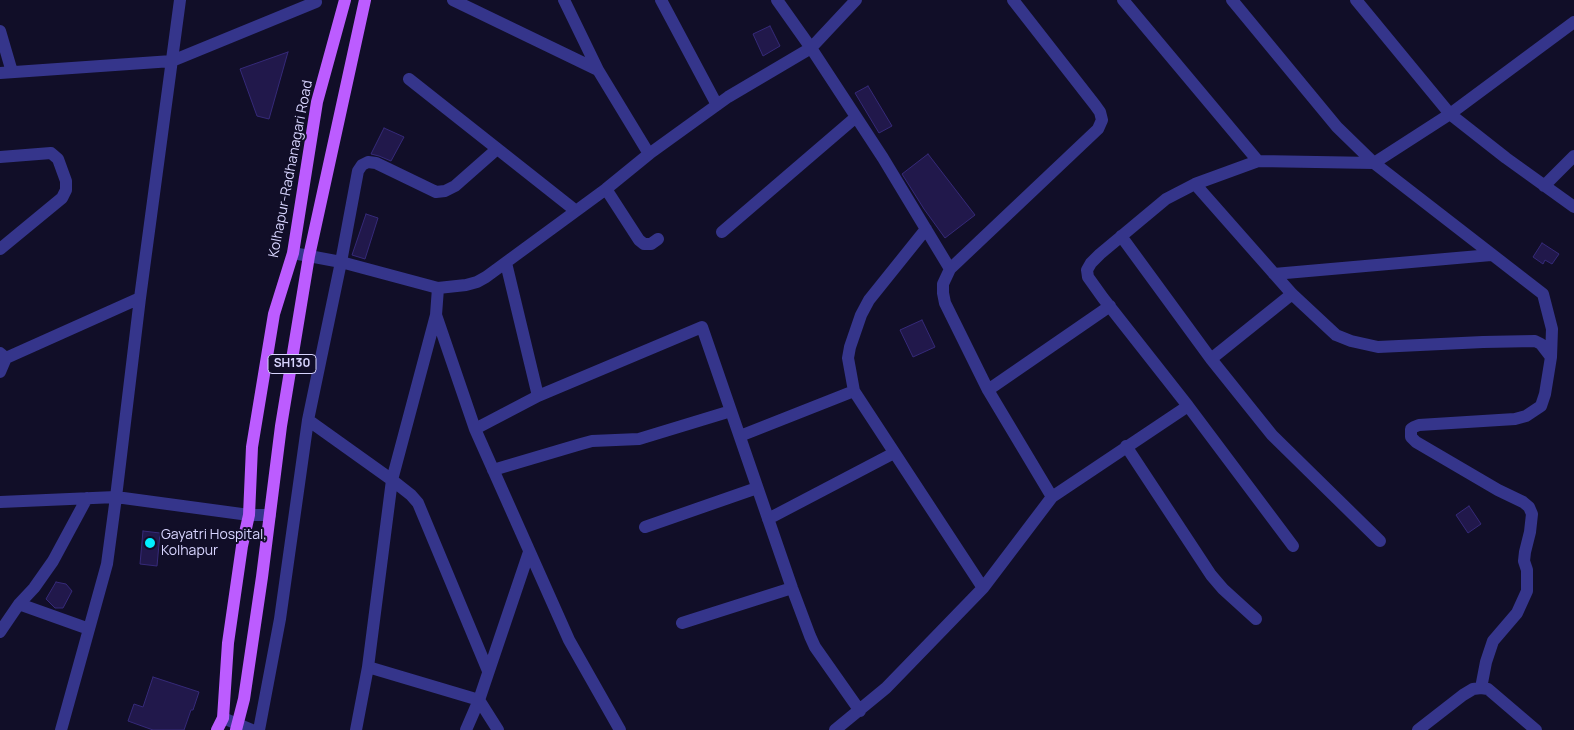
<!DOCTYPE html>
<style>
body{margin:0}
canvas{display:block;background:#110e28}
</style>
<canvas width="1574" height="730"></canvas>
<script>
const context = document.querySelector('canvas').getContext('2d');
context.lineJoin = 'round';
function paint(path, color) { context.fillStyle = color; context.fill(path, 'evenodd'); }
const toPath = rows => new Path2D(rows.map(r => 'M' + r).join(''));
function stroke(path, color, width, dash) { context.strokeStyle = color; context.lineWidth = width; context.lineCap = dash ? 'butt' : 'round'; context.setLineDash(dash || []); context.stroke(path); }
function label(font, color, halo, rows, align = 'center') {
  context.font = font + ' Manrope,sans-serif'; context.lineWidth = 4; context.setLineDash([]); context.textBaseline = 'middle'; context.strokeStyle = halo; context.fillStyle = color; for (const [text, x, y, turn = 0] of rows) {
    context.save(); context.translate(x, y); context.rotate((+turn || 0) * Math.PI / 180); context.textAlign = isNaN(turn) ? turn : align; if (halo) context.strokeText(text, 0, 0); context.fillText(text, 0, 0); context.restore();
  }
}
const building = toPath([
 [770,26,780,46,763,56,753,34,770,26],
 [288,52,269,119,257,116,240,69,288,52],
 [868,86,892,126,879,133,855,93,868,86],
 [384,128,404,137,391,161,379,156,371,154,384,128],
 [928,154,975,215,945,238,924,209,902,174,928,154],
 [366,214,378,218,365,259,352,255,366,214],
 [1542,243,1559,254,1552,264,1545,260,1543,264,1533,257,1542,243],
 [922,320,935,347,913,357,900,330,922,320],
 [1469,506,1481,524,1468,533,1456,515,1469,506],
 [143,531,160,533,157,566,140,564,143,531],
 [56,582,66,584,72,591,63,608,55,608,46,599,56,582],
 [153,677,199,692,193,710,191,710,184,730,153,730,128,721,134,704,143,707,153,677]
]);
const minor = toPath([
 [453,0,598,70],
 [564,0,598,70,649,154],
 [661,0,717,105],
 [777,0,811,48,883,158,950,269],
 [1013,0,1095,105,1100,112,1102,120,1098,129,950,269,943,284,943,293,945,303,988,390,1052,497],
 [1123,0,1258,161,1195,184,1292,294,1336,335,1351,341,1378,347,1483,342,1535,341,1541,344,1551,357,1545,394,1541,406,1526,416,1515,419,1419,425,1414,427,1411,429,1411,437,1416,442,1498,490,1523,502,1529,507,1532,514,1530,532,1525,552,1524,561,1527,570,1527,591,1517,613,1493,641,1486,662,1481,688],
 [1232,0,1337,127,1374,163,1543,294,1552,329,1551,357],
 [1356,0,1450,114,1506,158,1574,207],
 [0,31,12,72],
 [0,73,172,61,316,2],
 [409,79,576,211],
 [0,157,51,153,58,159,66,181,66,190,62,198,0,249],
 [1258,161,1374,163,1450,114,1574,22],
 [1195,184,1166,199,1100,254,1091,263,1087,270,1088,277,1103,298,1188,406,1293,546],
 [1544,186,1574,156],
 [606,189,639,240,644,244,651,244,658,239],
 [926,229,869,300,861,315,850,347,848,358,854,391,983,588],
 [722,232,856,117],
 [1121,236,1211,359,1272,435,1380,541],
 [293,253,341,262,438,288,466,285,477,282,486,277,606,189,649,154,728,97,811,48,856,0],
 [506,263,538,396],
 [1274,274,1491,255],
 [438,288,436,315,475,429,569,640,620,730],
 [0,353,6,358,140,298,180,0],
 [1211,359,1292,294],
 [0,372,6,358],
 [988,390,1110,306],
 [308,420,392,480,411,495,418,503,488,671],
 [475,429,538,396,702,327,792,588,810,636,815,647,860,711],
 [740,436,854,391],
 [1126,446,1211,575,1223,589,1256,619],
 [493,470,581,444,592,441,639,439,731,411],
 [0,502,116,497,249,515,270,515],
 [768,519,894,453],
 [645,527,757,488],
 [19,604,89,629],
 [682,623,792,588],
 [0,632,19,604,34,588,53,561,87,498],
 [368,667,392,480,436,315],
 [223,718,252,730],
 [61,730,107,564,116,497,140,298],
 [259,730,280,619,308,420,341,262,358,171,362,165,368,162,376,163,436,192,445,191,455,186,497,149],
 [356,730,368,667,479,700,498,730],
 [466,730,479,700,529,552],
 [835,730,886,688,983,588,1052,497,1188,406],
 [1418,730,1463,695,1473,689,1481,688,1488,689,1536,730]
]);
const major = toPath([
 [217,730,223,718,228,643,242,546,249,515,252,447,274,314,293,253,317,102,345,0],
 [236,730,244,699,262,577,281,426,309,256,365,0]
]);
const markers = [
 [150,543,6,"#01efff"]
];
const shields = [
 [292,364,48]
];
const shieldNames = [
 ["SH130",292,364]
];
const streetNames = [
 ["Kolhapur-Radhanagari Road",291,169,-79]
];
const poiNames = [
 ["Gayatri Hospital,",161,535],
 ["Kolhapur",161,551]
];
paint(building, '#21184b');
stroke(building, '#352978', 1);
stroke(minor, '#35358b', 12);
stroke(major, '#bc5cff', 12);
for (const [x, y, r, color] of markers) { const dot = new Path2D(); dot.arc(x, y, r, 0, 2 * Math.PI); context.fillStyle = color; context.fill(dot); stroke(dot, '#110e28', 2); }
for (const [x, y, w] of shields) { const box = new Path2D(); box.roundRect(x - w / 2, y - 9.5, w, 19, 4); context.fillStyle = '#110e28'; context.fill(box); stroke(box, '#d8d5ff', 1); }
label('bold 12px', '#d8d5ff', null, shieldNames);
label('14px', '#d8d5ff', '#110e28', streetNames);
label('14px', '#d8d5ff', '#110e28', poiNames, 'left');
</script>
